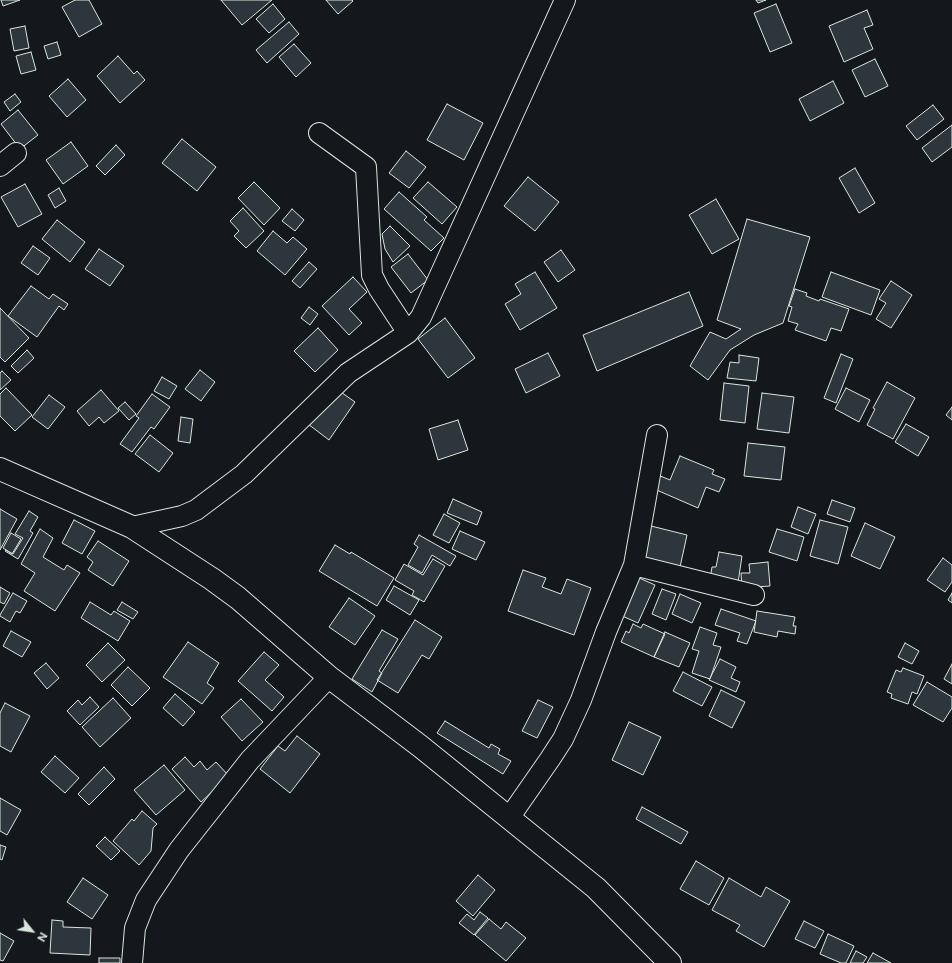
<!DOCTYPE html>
<style>
body{margin:0}
#map{position:relative;width:952px;height:963px;overflow:hidden;background:#14181c;font-family:"Public Sans",sans-serif}
canvas{display:block}
.north{position:absolute;left:12px;top:911px;width:40px;height:40px;-webkit-text-stroke:3px #14181c;paint-order:stroke;rotate:120deg;font-size:11px;font-weight:700;line-height:16px;text-align:center;color:#d8e6dc}
.north::after{content:'';display:block;margin:auto;width:14px;height:18px;background:#d8e6dc;clip-path:polygon(50% 0,100% 100%,50% 72%,0 100%)}
</style>
<div id="map">
<canvas width="952" height="963"></canvas>
<div class="north">N</div>
</div>
<script>
const context = document.querySelector('canvas').getContext('2d');
context.lineJoin = 'round';
function paint(path, color) { context.fillStyle = color; context.fill(path, 'evenodd'); }
const toPath = rows => new Path2D(rows.map(r => 'M' + r).join(''));
function stroke(path, color, width, dash) { context.strokeStyle = color; context.lineWidth = width; context.lineCap = dash ? 'butt' : 'round'; context.setLineDash(dash || []); context.stroke(path); }
const building = toPath([
 [1,0,20,0,3,6,1,0],
 [75,0,89,0,102,24,79,37,62,7,75,0],
 [221,0,272,0,242,25,221,0],
 [326,0,352,0,353,1,338,14,326,0],
 [756,0,766,0,758,3,756,0],
 [273,4,285,19,269,33,256,19,273,4],
 [776,4,792,43,770,52,754,13,776,4],
 [867,10,873,25,864,28,873,49,844,62,829,26,867,10],
 [289,22,299,34,267,63,256,50,289,22],
 [25,26,29,48,14,51,10,29,25,26],
 [57,42,61,55,48,59,44,46,57,42],
 [294,44,311,63,296,77,279,57,294,44],
 [31,52,36,70,21,74,16,56,31,52],
 [118,56,134,74,137,71,145,80,120,103,97,76,118,56],
 [875,59,888,86,865,97,852,70,875,59],
 [68,79,86,100,67,117,49,96,68,79],
 [833,81,844,103,810,121,799,99,833,81],
 [15,94,21,102,10,111,4,102,15,94],
 [447,104,483,123,464,160,427,140,447,104],
 [933,105,944,119,917,140,906,126,933,105],
 [18,110,38,135,20,149,1,124,18,110],
 [952,125,952,147,932,162,922,148,952,125],
 [182,139,216,167,197,191,162,163,182,139],
 [71,142,88,166,63,184,46,160,71,142],
 [116,145,125,155,105,175,96,166,116,145],
 [406,151,426,167,409,188,389,173,406,151],
 [855,168,875,203,859,213,839,178,855,168],
 [528,177,559,202,535,231,504,206,528,177],
 [254,182,280,208,264,225,238,198,254,182],
 [428,182,457,207,442,224,413,198,428,182],
 [25,184,42,214,18,227,1,197,25,184],
 [59,188,66,201,55,208,48,195,59,188],
 [399,192,427,217,424,220,444,238,431,251,384,209,399,192],
 [716,199,739,239,712,254,689,215,716,199],
 [243,208,264,231,246,248,234,236,239,231,230,221,243,208],
 [292,209,304,220,295,231,282,221,292,209],
 [747,219,810,237,783,323,754,335,730,350,708,380,690,366,710,332,726,339,741,329,717,320,747,219],
 [57,220,85,242,70,262,42,239,57,220],
 [390,226,410,246,393,262,385,249,382,234,390,226],
 [273,231,287,243,293,237,307,249,285,275,257,251,273,231],
 [33,246,50,258,38,275,21,263,33,246],
 [99,249,124,266,110,286,85,269,99,249],
 [561,250,575,270,558,282,544,262,561,250],
 [408,254,428,280,411,293,391,267,408,254],
 [309,262,317,269,300,288,292,281,309,262],
 [535,272,557,308,520,330,505,304,521,294,515,284,535,272],
 [831,272,880,290,871,315,822,297,831,272],
 [353,277,367,292,349,309,362,323,349,335,322,306,353,277],
 [891,281,912,295,891,328,876,319,886,303,879,299,891,281],
 [31,286,49,299,53,294,68,304,64,310,59,306,37,337,8,316,31,286],
 [795,289,807,293,806,296,819,301,820,299,849,309,841,331,831,328,826,341,795,330,798,324,788,321,792,307,789,306,795,289],
 [689,292,703,326,597,371,583,335,689,292],
 [309,307,318,314,310,325,301,318,309,307],
 [0,308,29,338,5,362,0,357,0,308],
 [445,318,475,358,448,378,418,339,445,318],
 [318,328,338,350,315,372,294,351,318,328],
 [27,350,34,358,18,373,11,366,27,350],
 [548,353,560,376,526,393,515,369,548,353],
 [841,354,853,359,836,403,824,398,841,354],
 [739,355,759,358,756,381,727,378,730,362,739,363,739,355],
 [200,370,215,382,201,401,185,389,200,370],
 [2,371,11,380,0,390,0,373,2,371],
 [162,377,177,386,169,399,154,391,162,377],
 [887,382,915,398,893,439,867,425,875,409,873,408,887,382],
 [724,383,749,386,745,423,720,420,724,383],
 [6,388,32,415,15,431,0,416,0,394,6,388],
 [335,388,355,402,329,440,308,424,335,388],
 [846,388,870,400,859,422,835,409,846,388],
 [101,390,119,411,104,423,99,417,89,426,77,411,101,390],
 [762,393,794,397,789,433,757,429,762,393],
 [152,394,170,407,154,429,151,427,132,452,120,444,139,418,136,416,152,394],
 [49,395,65,407,48,429,32,417,49,395],
 [125,402,136,414,129,420,118,408,125,402],
 [952,407,952,420,946,415,952,407],
 [181,417,193,419,190,443,178,441,181,417],
 [458,420,468,450,438,460,429,429,458,420],
 [906,424,929,437,918,456,895,442,906,424],
 [150,435,173,453,159,472,135,454,150,435],
 [748,443,785,447,781,480,744,476,748,443],
 [680,456,714,470,712,474,725,479,719,492,706,487,698,508,652,488,658,475,670,480,680,456],
 [453,499,482,512,477,525,447,513,453,499],
 [832,500,855,508,850,522,827,514,832,500],
 [798,507,816,514,808,534,791,527,798,507],
 [0,509,17,519,0,550,0,509],
 [29,511,38,517,30,531,33,533,18,559,5,551,6,550,13,554,23,538,15,534,29,511],
 [444,514,460,523,449,543,433,535,444,514],
 [74,520,95,531,82,554,62,543,74,520],
 [820,520,848,527,838,564,810,556,820,520],
 [865,523,895,537,880,569,851,556,865,523],
 [651,526,687,535,680,567,643,558,651,526],
 [40,529,53,538,43,557,64,570,67,565,80,573,55,611,24,591,35,573,21,564,40,529],
 [777,529,804,537,797,561,769,552,777,529],
 [460,531,485,542,476,560,452,549,460,531],
 [11,533,21,539,12,554,3,548,11,533],
 [419,535,456,556,450,566,432,555,422,573,408,565,418,547,414,544,419,535],
 [98,541,129,561,113,586,88,570,93,562,87,557,98,541],
 [335,545,350,554,351,552,394,578,377,606,319,571,335,545],
 [719,552,742,556,738,583,710,579,712,567,716,567,719,552],
 [943,558,952,565,952,582,945,592,927,580,943,558],
 [433,559,445,566,424,602,412,595,414,591,395,580,404,564,423,575,433,559],
 [768,562,770,586,742,588,741,573,750,573,749,564,768,562],
 [523,570,546,578,542,587,561,594,567,579,591,588,574,635,508,611,523,570],
 [637,577,655,585,638,623,620,615,637,577],
 [394,586,419,600,410,615,386,600,394,586],
 [0,587,10,593,4,604,0,602,0,587],
 [662,589,676,594,666,620,652,614,662,589],
 [13,593,27,601,20,613,16,611,10,622,0,616,0,615,13,593],
 [952,593,952,603,948,600,952,593],
 [680,594,701,603,692,623,672,614,680,594],
 [349,598,375,616,355,645,329,627,349,598],
 [90,602,111,615,114,611,130,621,118,641,81,618,90,602],
 [122,602,138,612,133,619,117,610,122,602],
 [721,609,756,621,747,644,737,641,740,633,715,625,721,609],
 [757,611,795,617,793,626,796,626,795,634,778,631,777,637,754,632,757,611],
 [415,620,442,637,429,659,422,655,398,693,377,680,415,620],
 [633,624,641,628,643,624,665,634,654,657,621,642,626,631,629,633,633,624],
 [700,627,717,633,713,645,721,647,710,679,692,673,699,651,692,649,700,627],
 [382,630,398,639,379,671,382,673,372,692,352,679,382,630],
 [11,631,31,642,22,657,3,646,11,631],
 [665,632,690,643,679,667,654,657,665,632],
 [188,642,219,663,207,683,214,688,202,704,163,677,188,642],
 [108,643,125,660,102,682,86,665,108,643],
 [905,643,919,651,912,664,898,657,905,643],
 [264,652,279,665,265,680,284,697,272,711,238,681,264,652],
 [720,659,736,667,731,678,740,682,736,692,709,680,720,659],
 [46,663,59,678,47,689,34,673,46,663],
 [952,664,952,684,944,679,952,664],
 [128,667,150,688,132,706,111,685,128,667],
 [903,668,924,676,917,694,912,692,908,704,891,698,892,694,887,692,896,670,901,672,903,668],
 [683,672,712,687,702,706,673,691,683,672],
 [927,682,952,697,952,708,943,722,913,705,927,682],
 [721,690,745,702,732,728,709,716,721,690],
 [175,694,195,712,183,726,163,708,175,694],
 [90,697,99,707,80,725,67,711,78,700,82,705,90,697],
 [113,698,131,718,100,747,82,727,113,698],
 [241,699,263,722,242,741,221,717,241,699],
 [538,700,553,707,537,738,522,731,538,700],
 [5,703,30,716,11,752,0,746,0,713,5,703],
 [445,721,489,748,491,744,500,749,498,754,511,761,503,774,437,733,445,721],
 [629,722,661,737,643,775,612,760,629,722],
 [297,736,320,754,290,793,260,769,278,746,285,751,297,736],
 [55,756,79,778,65,793,41,772,55,756],
 [185,757,194,767,200,761,207,770,216,762,229,776,201,802,172,769,185,757],
 [164,765,185,790,156,815,134,790,164,765],
 [104,767,115,779,89,805,78,794,104,767],
 [0,798,21,810,7,835,0,831,0,798],
 [642,807,688,832,681,844,636,819,642,807],
 [142,811,157,824,153,828,151,851,139,865,113,841,132,819,134,821,142,811],
 [105,837,120,851,111,860,96,846,105,837],
 [0,845,6,847,2,860,0,859,0,845],
 [696,861,724,878,709,905,680,889,696,861],
 [478,875,495,890,473,916,456,901,478,875],
 [83,878,108,895,92,919,67,902,83,878],
 [729,878,761,897,766,887,790,901,764,947,736,931,740,925,712,910,729,878],
 [480,912,488,918,474,935,459,923,467,914,474,920,480,912],
 [489,919,501,929,506,922,526,938,506,961,475,935,489,919],
 [52,920,63,921,63,927,91,928,90,955,50,953,52,920],
 [804,921,824,931,815,948,795,939,804,921],
 [0,933,14,941,3,961,0,960,0,933],
 [828,934,854,946,846,963,841,963,820,954,828,934],
 [856,951,867,957,863,963,850,963,856,951],
 [873,953,891,963,867,963,873,953],
 [99,958,120,958,120,963,99,963,99,958]
]);
const minor = toPath([
 [319,133,366,167,372,275,379,289,408,333],
 [0,166,16,153],
 [132,527,182,516,196,510,244,474,348,373,408,333,421,317,565,0],
 [634,565,754,595],
 [509,818,550,759,563,739,581,700,606,632,634,565,657,435],
 [132,963,135,928,146,900,179,850,250,760,329,677]
]);
const tertiary = toPath([
 [0,469,132,527,212,579,238,598,329,677,420,746,596,888,670,963]
]);
paint(building, '#2c363c');
stroke(building, '#d8e6dc', 1);
stroke(minor, '#d8e6dc', 22);
stroke(tertiary, '#d8e6dc', 24);
stroke(minor, '#14181c', 20);
stroke(tertiary, '#14181c', 22);
</script>
